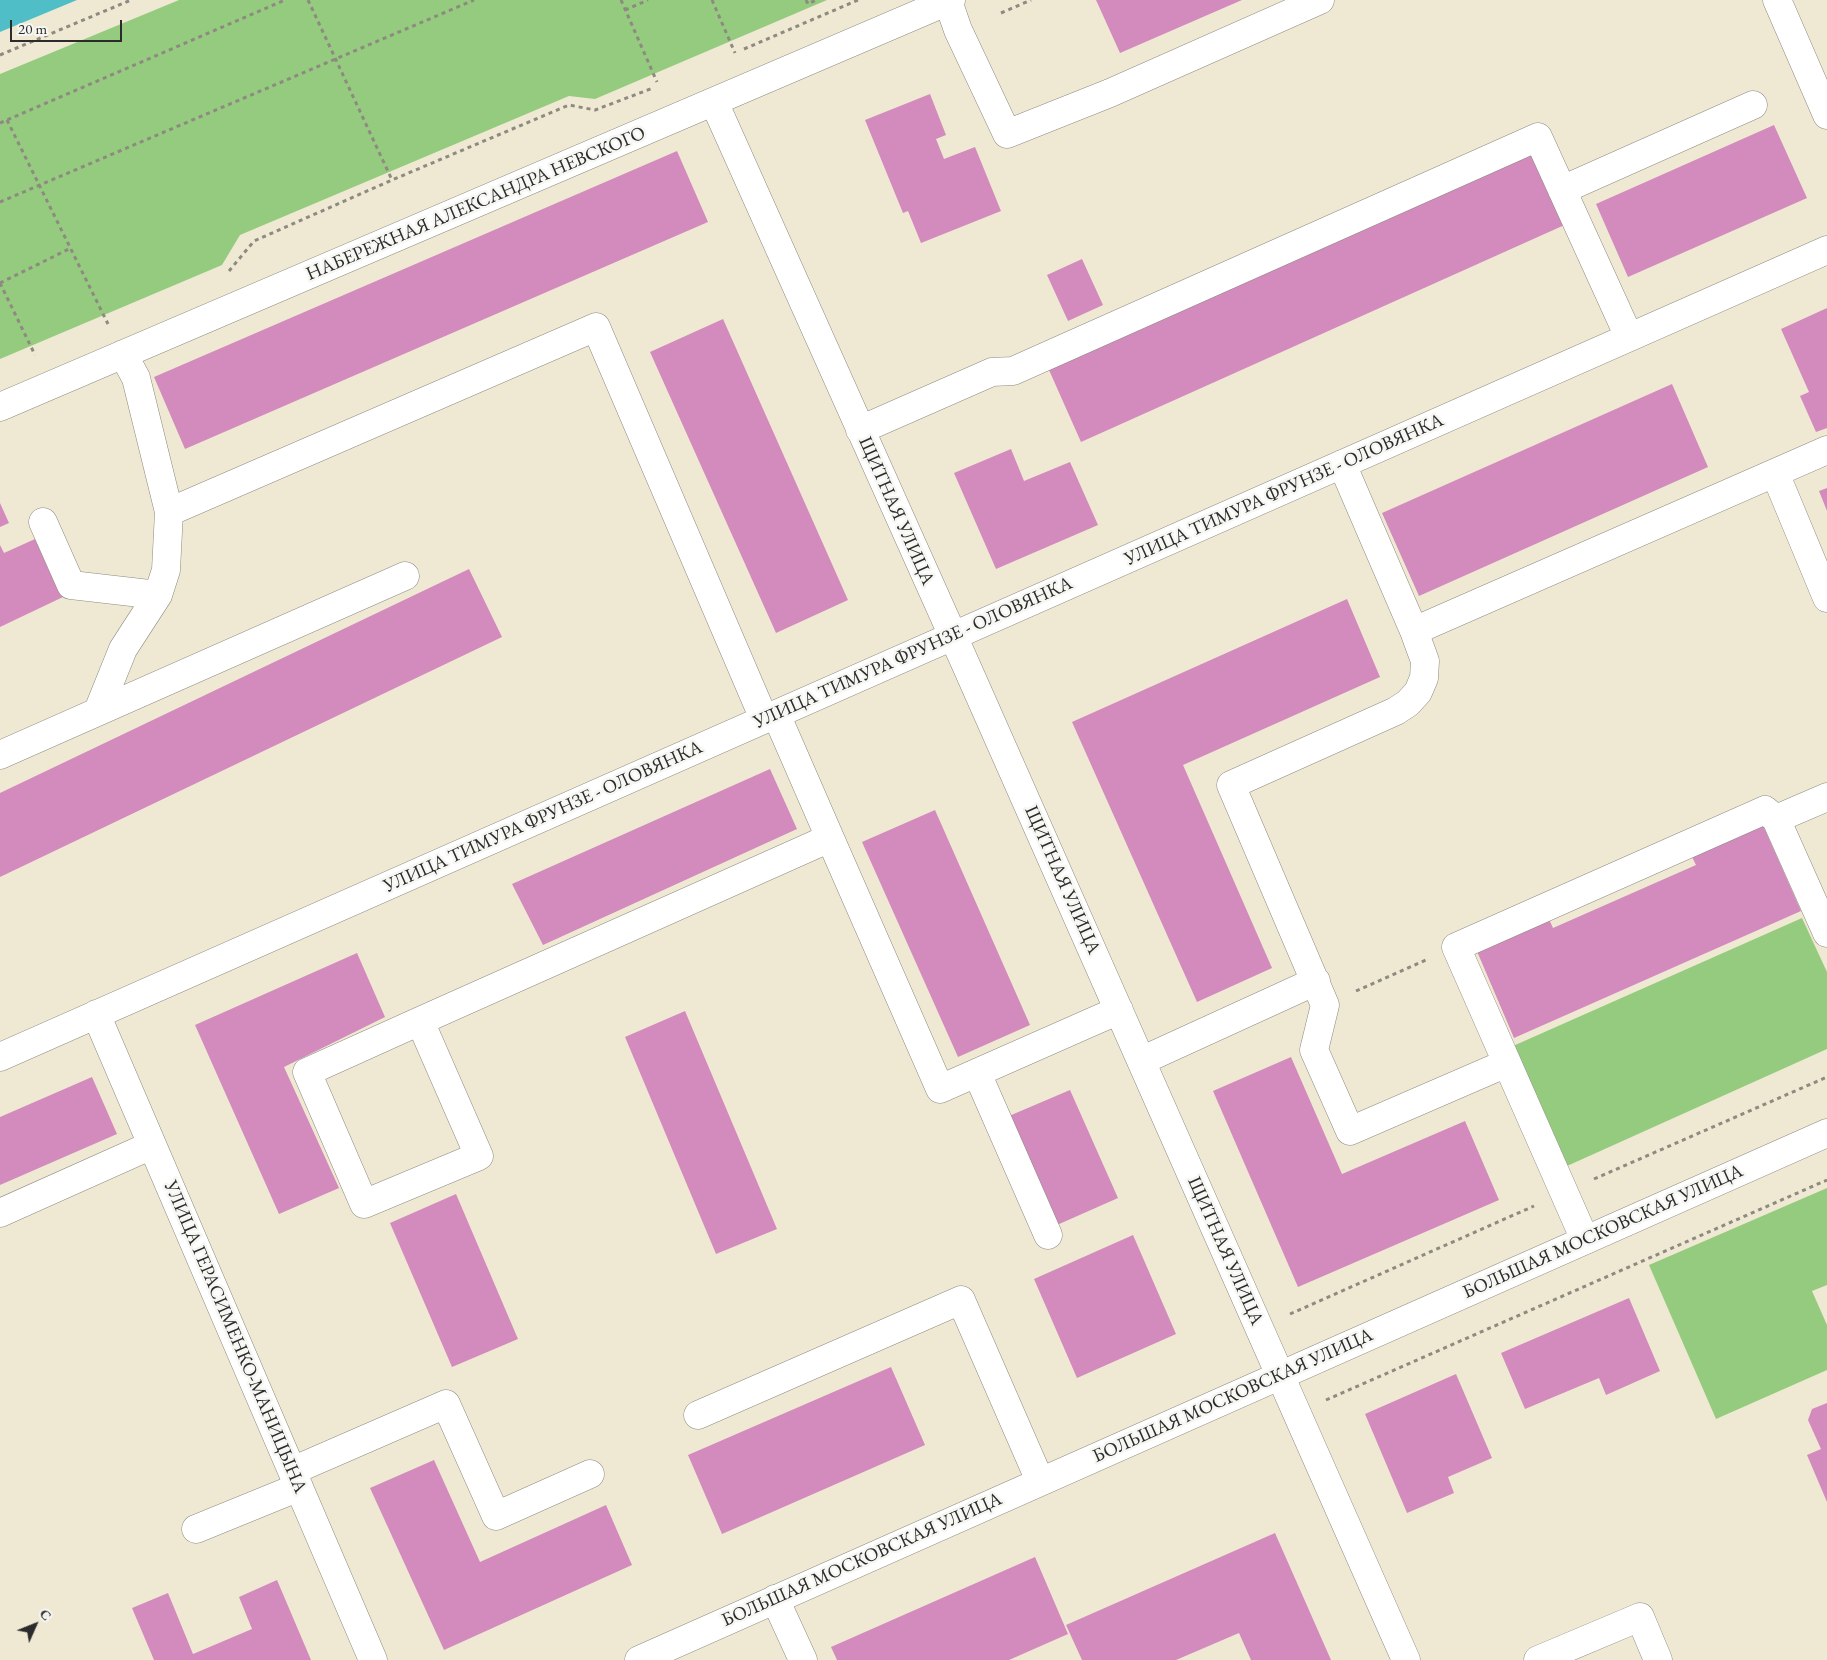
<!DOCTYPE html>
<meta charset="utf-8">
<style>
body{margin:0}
#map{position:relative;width:1827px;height:1660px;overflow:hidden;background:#efe9d4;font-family:"EB Garamond",serif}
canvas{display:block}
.north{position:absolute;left:10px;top:1600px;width:50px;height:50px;-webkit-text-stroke:4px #f6f6f2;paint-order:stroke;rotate:46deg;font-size:14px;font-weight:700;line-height:20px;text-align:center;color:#2b2b2b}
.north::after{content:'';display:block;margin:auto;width:18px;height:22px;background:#2b2b2b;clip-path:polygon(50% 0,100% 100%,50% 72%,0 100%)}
.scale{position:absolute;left:10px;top:20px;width:112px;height:22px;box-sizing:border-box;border:2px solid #2b2b2b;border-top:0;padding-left:6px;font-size:15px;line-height:18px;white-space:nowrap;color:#2b2b2b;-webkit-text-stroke:4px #f6f6f2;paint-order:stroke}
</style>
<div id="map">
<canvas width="1827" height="1660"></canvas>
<div class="north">С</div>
<div class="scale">20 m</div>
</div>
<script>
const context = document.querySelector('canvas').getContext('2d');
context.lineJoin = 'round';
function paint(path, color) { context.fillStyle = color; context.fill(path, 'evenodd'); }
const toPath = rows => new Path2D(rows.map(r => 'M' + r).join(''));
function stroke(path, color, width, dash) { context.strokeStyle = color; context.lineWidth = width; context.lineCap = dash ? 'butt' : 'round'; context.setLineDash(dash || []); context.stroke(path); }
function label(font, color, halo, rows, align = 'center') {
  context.font = font + ' "EB Garamond",serif'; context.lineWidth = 5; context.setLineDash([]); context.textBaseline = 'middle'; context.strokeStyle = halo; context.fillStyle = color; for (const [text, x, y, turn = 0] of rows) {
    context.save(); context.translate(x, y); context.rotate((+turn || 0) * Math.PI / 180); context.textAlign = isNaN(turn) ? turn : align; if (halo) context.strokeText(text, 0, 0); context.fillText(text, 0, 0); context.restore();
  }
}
const green = toPath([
 [179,0,827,0,595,99,569,96,240,235,222,265,0,359,0,74],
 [1802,918,1827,972,1827,1049,1567,1166,1513,1046],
 [1827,1188,1827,1285,1812,1291,1827,1325,1827,1370,1716,1419,1649,1265]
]);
const water = toPath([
 [0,0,77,0,0,32]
]);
const building = toPath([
 [1096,0,1242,0,1120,53],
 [930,94,946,135,936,139,944,159,975,147,1001,211,921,243,908,211,903,213,865,120],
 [1774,125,1807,198,1628,277,1596,204],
 [677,151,708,222,185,449,154,377],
 [1537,152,1569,223,1081,442,1049,370],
 [1082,259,1103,305,1068,321,1047,275],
 [1827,308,1827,428,1816,432,1800,396,1809,392,1781,329],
 [723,319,848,600,776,633,650,352],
 [1672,384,1708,467,1419,596,1382,513],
 [1011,449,1024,481,1070,462,1098,525,996,569,954,473],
 [1827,488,1827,511,1819,491],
 [0,503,9,523,0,527],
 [35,539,63,597,0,627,0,545,4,553],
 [469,569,502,637,0,877,0,793],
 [1347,599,1380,677,1183,765,1272,968,1197,1002,1072,722],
 [770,769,797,829,543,945,512,884],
 [935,810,1030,1025,958,1057,862,842],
 [1762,823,1801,911,1514,1038,1476,949,1548,917,1553,928,1696,865,1691,855],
 [357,953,385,1017,284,1067,339,1188,279,1214,195,1025],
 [685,1011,777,1229,716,1254,625,1037],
 [1291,1057,1342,1174,1465,1121,1499,1200,1298,1287,1213,1091],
 [92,1077,117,1134,0,1185,0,1117],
 [1070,1090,1118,1198,1057,1225,1009,1116],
 [456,1194,518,1339,452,1367,390,1223],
 [1133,1235,1176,1334,1077,1378,1034,1279],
 [1629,1298,1660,1371,1606,1395,1599,1378,1525,1409,1501,1353],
 [891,1367,925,1445,722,1534,688,1455],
 [1456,1374,1492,1458,1448,1477,1454,1493,1407,1513,1365,1414],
 [1827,1403,1827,1502,1807,1455,1821,1449,1808,1420,1812,1409],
 [434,1460,480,1562,606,1505,632,1565,444,1650,370,1488],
 [1275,1533,1331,1660,1251,1660,1239,1633,1176,1660,1082,1660,1066,1625],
 [1035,1557,1068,1634,1009,1660,837,1660,831,1647],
 [277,1580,311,1660,154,1660,132,1608,168,1593,193,1654,252,1629,239,1597]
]);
const path = toPath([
 [308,0,392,180],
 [621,0,657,82],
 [712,0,735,53],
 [806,0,808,4,816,0],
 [625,10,648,0],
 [1001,13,1031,0],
 [744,49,858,0],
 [0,55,131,0],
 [7,120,108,324],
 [0,123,285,0],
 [0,202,474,0],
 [229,271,254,241,392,180,569,105,595,110,653,88],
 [0,283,35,355],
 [0,283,71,248],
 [1356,991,1426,960],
 [1594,1179,1827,1077],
 [1290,1314,1534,1206],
 [1326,1400,1827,1180]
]);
const minor = toPath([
 [1777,0,1827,115],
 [948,1,958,30,1007,134,1110,93,1320,0],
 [714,102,966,665,1406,1660],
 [1562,190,1753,105],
 [123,354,136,378,169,512],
 [0,407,951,0],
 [860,430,992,372,1013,371,1538,137,1629,337],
 [1342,464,1414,631,1425,661,1424,678,1418,692,1408,703,1396,711,1231,785,1325,1005,1314,1050,1350,1131,1507,1063],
 [1775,473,1827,598],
 [43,522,71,585,158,595],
 [1414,631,1827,450],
 [98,711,123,649,158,595,166,570,169,512,596,327,764,719],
 [0,755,405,576],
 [1776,819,1827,797],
 [830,838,940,1089,1119,1010],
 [96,1014,373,1660],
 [420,1021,479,1156,364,1204,307,1072,420,1021,830,838,776,714],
 [0,1057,1827,250],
 [1141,1061,1316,981],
 [977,1073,1048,1235],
 [0,1213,152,1145],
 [1585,1240,1456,947,1765,810,1776,819,1827,933],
 [698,1415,961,1300,1040,1481],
 [292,1471,446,1404,496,1516,590,1474],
 [196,1529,299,1487],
 [775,1599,803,1660],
 [1538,1660,1640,1617,1658,1660]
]);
const major = toPath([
 [639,1660,1827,1133]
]);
const streetNames = [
 ["НАБЕРЕЖНАЯ АЛЕКСАНДРА НЕВСКОГО",476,204,-23],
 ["УЛИЦА ТИМУРА ФРУНЗЕ - ОЛОВЯНКА",1284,490,-24],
 ["ЩИТНАЯ УЛИЦА",896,511,66],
 ["УЛИЦА ТИМУРА ФРУНЗЕ - ОЛОВЯНКА",913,653,-24],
 ["УЛИЦА ТИМУРА ФРУНЗЕ - ОЛОВЯНКА",543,817,-24],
 ["ЩИТНАЯ УЛИЦА",1062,880,66],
 ["БОЛЬШАЯ МОСКОВСКАЯ УЛИЦА",1603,1232,-24],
 ["ЩИТНАЯ УЛИЦА",1225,1251,66],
 ["УЛИЦА ГЕРАСИМЕНКО-МАНИЦЫНА",235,1337,67],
 ["БОЛЬШАЯ МОСКОВСКАЯ УЛИЦА",1233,1396,-24],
 ["БОЛЬШАЯ МОСКОВСКАЯ УЛИЦА",862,1560,-24]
];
paint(green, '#95cb7e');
paint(water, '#50bec7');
paint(building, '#d38abd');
stroke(minor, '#8d8a80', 29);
stroke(major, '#8d8a80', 29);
stroke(path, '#8d8a80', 3, [4, 4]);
stroke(minor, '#fff', 28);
stroke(major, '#fff', 28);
label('19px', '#2b2b2b', '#f6f6f2', streetNames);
</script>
